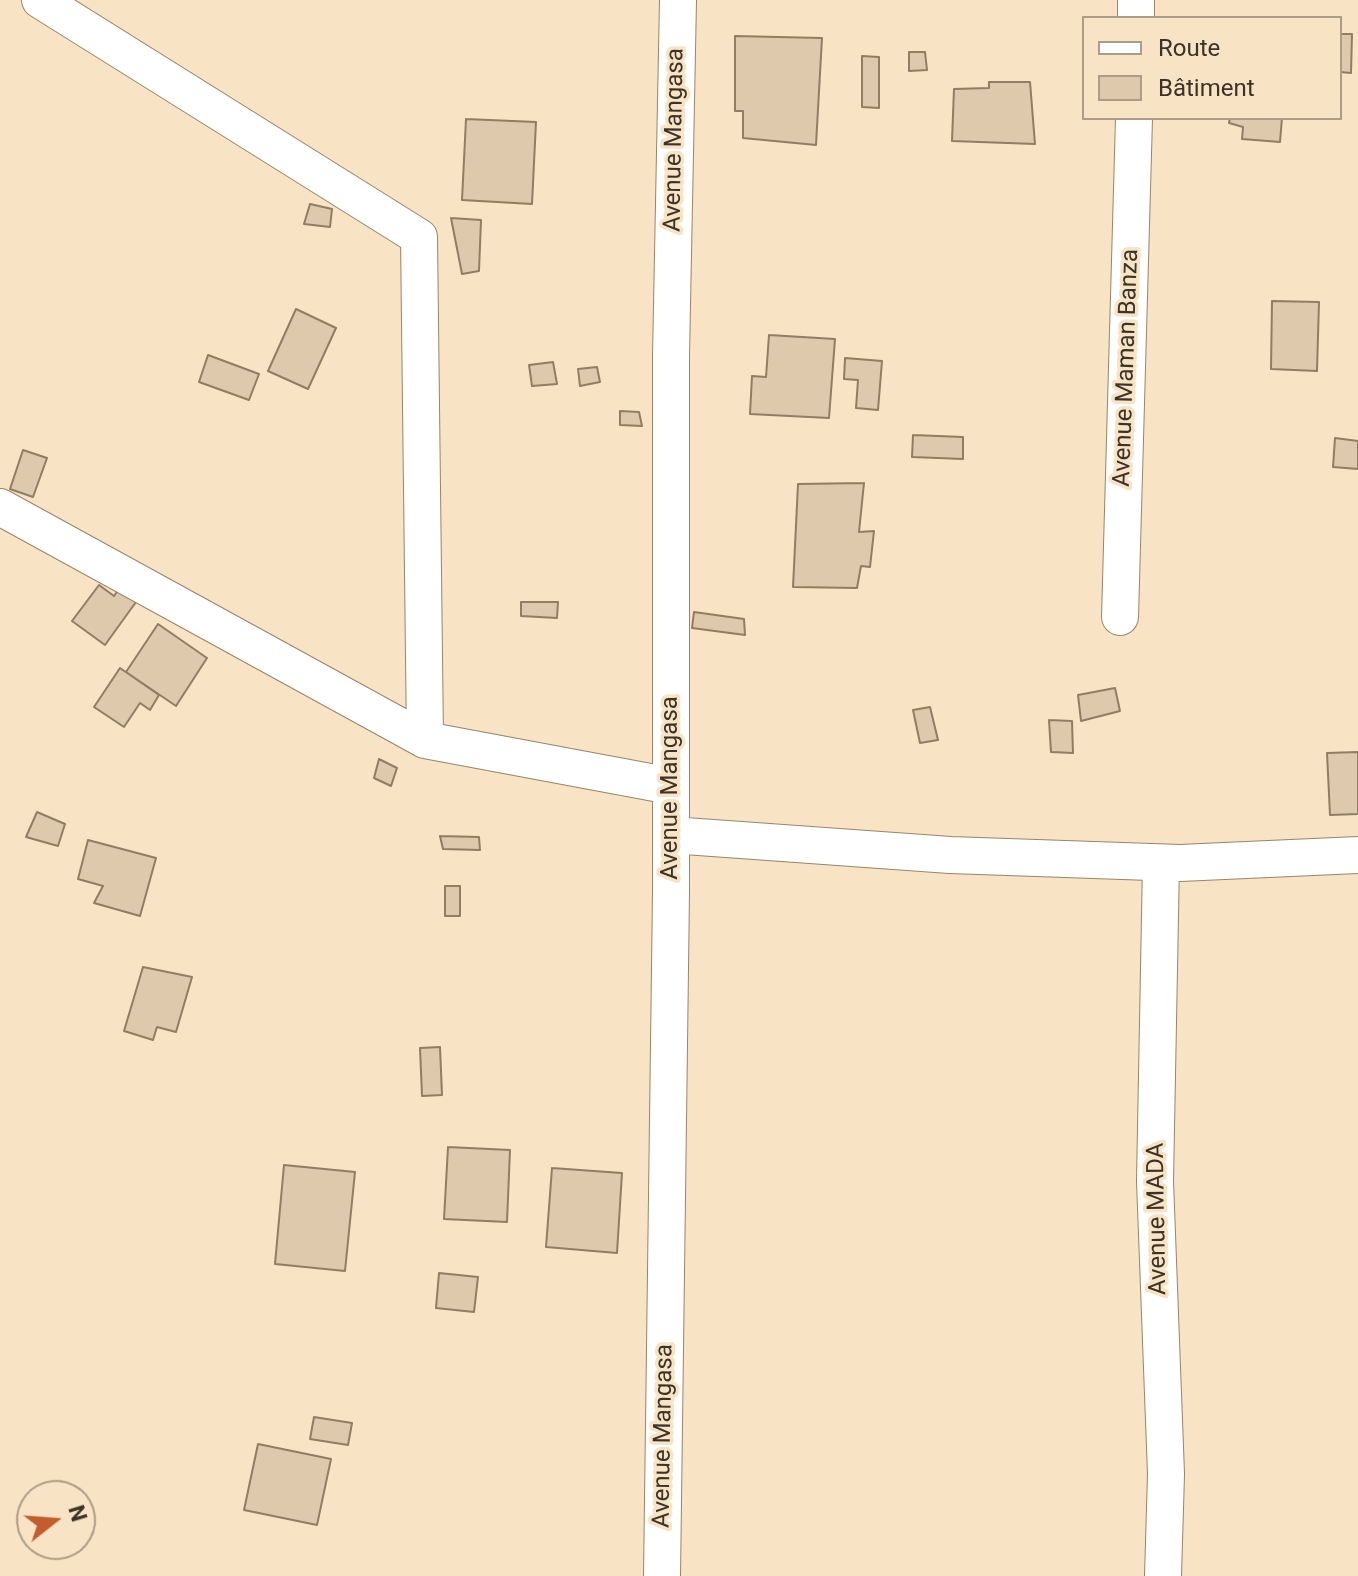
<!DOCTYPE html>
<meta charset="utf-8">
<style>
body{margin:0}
#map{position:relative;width:1358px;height:1576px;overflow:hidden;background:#f8e3c5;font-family:Roboto,sans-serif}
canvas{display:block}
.legend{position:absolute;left:1082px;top:16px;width:260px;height:104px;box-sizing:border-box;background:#f8e3c5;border:2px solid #ac9d86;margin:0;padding:10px 14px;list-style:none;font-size:24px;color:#3b3327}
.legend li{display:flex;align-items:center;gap:16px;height:40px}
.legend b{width:40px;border:2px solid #ac9d86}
.north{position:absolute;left:16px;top:1480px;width:80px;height:80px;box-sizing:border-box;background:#f8e3c5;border:2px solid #ac9d86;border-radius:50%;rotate:73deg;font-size:22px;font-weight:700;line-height:32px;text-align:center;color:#3b3327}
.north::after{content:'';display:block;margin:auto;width:28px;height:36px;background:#c35d2e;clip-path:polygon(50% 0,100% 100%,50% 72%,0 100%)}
</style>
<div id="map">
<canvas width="1358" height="1576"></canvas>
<ul class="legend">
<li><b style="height:10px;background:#fff"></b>Route</li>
<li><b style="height:22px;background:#dec9ac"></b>Bâtiment</li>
</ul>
<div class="north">N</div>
</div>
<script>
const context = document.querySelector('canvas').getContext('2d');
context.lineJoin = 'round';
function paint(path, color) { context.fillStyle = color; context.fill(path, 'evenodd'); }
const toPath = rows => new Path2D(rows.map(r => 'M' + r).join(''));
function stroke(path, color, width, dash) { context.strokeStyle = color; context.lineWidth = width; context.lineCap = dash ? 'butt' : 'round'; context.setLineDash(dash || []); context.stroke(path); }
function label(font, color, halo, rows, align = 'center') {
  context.font = font + ' Roboto,sans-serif'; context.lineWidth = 7; context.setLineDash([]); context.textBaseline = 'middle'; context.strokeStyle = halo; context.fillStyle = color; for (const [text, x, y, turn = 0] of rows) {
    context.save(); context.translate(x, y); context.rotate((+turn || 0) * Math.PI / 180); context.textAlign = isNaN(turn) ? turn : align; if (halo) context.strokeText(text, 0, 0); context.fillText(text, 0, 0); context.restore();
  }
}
const building = toPath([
 [1340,34,1352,34,1351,73,1340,72,1340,34],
 [735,36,822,38,816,145,743,138,743,111,735,111,735,36],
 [909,52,925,52,927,70,909,71,909,52],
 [862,56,879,57,879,108,862,107,862,56],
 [989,82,1030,82,1035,144,952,141,954,89,989,88,989,82],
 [1230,118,1282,118,1280,142,1242,139,1243,127,1229,123,1230,118],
 [466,119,536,122,532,204,462,200,466,119],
 [310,204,332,209,330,227,304,224,310,204],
 [451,218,481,220,479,271,462,274,451,218],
 [1272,301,1319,302,1317,371,1271,369,1272,301],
 [296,309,336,328,308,389,268,371,296,309],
 [769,335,835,339,829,418,750,414,752,376,766,377,769,335],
 [208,355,259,374,249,400,199,382,208,355],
 [845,358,882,361,878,410,856,408,858,380,844,379,845,358],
 [553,362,557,384,532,386,529,365,553,362],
 [597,367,600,382,580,386,578,369,597,367],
 [620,411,639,412,642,426,620,425,620,411],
 [913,435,963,437,963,459,912,457,913,435],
 [1335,438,1358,441,1358,469,1333,467,1335,438],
 [23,450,47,458,33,497,10,489,23,450],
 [864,483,859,532,874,531,870,567,861,566,857,588,793,587,798,484,864,483],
 [99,585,114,596,119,589,136,602,105,645,72,621,99,585],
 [521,602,558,602,557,618,521,616,521,602],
 [694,612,744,619,745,635,692,628,694,612],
 [158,624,207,658,176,706,126,672,158,624],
 [120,668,159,695,150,710,140,703,124,727,94,707,120,668],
 [1115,688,1120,711,1081,721,1078,695,1115,688],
 [930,707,938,740,920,743,913,710,930,707],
 [1049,720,1072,721,1073,753,1051,752,1049,720],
 [1358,752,1358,814,1330,815,1327,753,1358,752],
 [379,759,397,768,391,786,374,778,379,759],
 [37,812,65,824,58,846,26,837,37,812],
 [440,836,479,837,480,850,443,849,440,836],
 [88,840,156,858,140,916,94,903,103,886,78,879,88,840],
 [445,886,460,886,460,916,445,916,445,886],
 [143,967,192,977,176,1032,157,1027,153,1040,124,1031,143,967],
 [440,1047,442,1095,422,1096,420,1048,440,1047],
 [448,1147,510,1150,507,1222,444,1219,448,1147],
 [284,1165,355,1172,345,1271,275,1264,284,1165],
 [552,1168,622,1173,617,1253,546,1247,552,1168],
 [439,1273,478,1277,474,1312,436,1308,439,1273],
 [314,1417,352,1423,348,1445,310,1439,314,1417],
 [258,1444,331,1459,317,1525,244,1510,258,1444]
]);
const street = toPath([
 [40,0,419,237,425,740],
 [1136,18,1136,0],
 [0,507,425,740,671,786],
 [1120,617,1134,118],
 [671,835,950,855,1180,863,1358,855],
 [1161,863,1155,1181,1166,1474,1163,1576],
 [662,1576,671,892,671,356,678,0]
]);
const streetNames = [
 ["Avenue Mangasa",675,140,-89],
 ["Avenue Maman Banza",1127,368,-88],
 ["Avenue Mangasa",671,788,-90],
 ["Avenue MADA",1158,1219,-91],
 ["Avenue Mangasa",664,1436,-89]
];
paint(building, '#dec9ac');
stroke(building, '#907d62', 2);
stroke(street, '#988569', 38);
stroke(street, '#fff', 36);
label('24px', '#3b3327', '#f8e3c5', streetNames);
</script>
